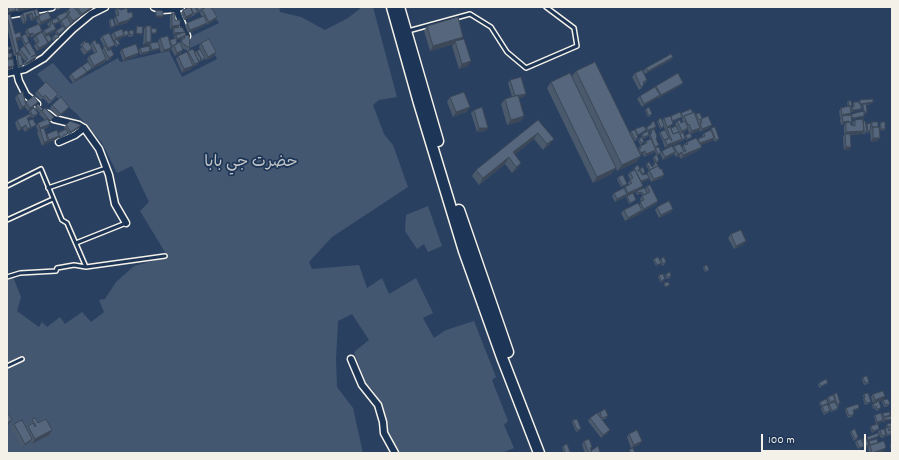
<!DOCTYPE html>
<meta charset="utf-8">
<style>
body{margin:0}
#map{position:relative;width:899px;height:460px;overflow:hidden;background:#2a4060;font-family:Dekko,sans-serif}
canvas{display:block}
.frame{position:absolute;inset:0;border:8px solid #f4f1e8;pointer-events:none}
.scale{position:absolute;left:761px;top:434px;width:105px;height:18px;box-sizing:border-box;border:2px solid #f4f1e8;border-top:0;padding-left:5px;font-size:12px;line-height:14px;white-space:nowrap;color:#f4f1e8;-webkit-text-stroke:3px #1d3557;paint-order:stroke}
</style>
<div id="map">
<canvas width="899" height="460"></canvas>
<div class="frame"></div>
<div class="scale">100 m</div>
</div>
<script>
const context = document.querySelector('canvas').getContext('2d');
context.lineJoin = 'round';
function paint(path, color) { context.fillStyle = color; context.fill(path, 'evenodd'); }
const toPath = rows => new Path2D(rows.map(r => 'M' + r).join(''));
function stroke(path, color, width, dash) { context.strokeStyle = color; context.lineWidth = width; context.lineCap = dash ? 'butt' : 'round'; context.setLineDash(dash || []); context.stroke(path); }
function label(font, color, halo, rows, align = 'center') {
  context.font = font + ' Dekko,"Playpen Sans Arabic",sans-serif'; context.lineWidth = 3.5; context.setLineDash([]); context.textBaseline = 'middle'; context.strokeStyle = halo; context.fillStyle = color; for (const [text, x, y, turn = 0] of rows) {
    context.save(); context.translate(x, y); context.rotate((+turn || 0) * Math.PI / 180); context.textAlign = isNaN(turn) ? turn : align; if (halo) context.strokeText(text, 0, 0); context.fillText(text, 0, 0); context.restore();
  }
}
const green = toPath([
 [210,7,279,7,280,12,301,17,325,30,348,18,362,7,373,7,397,97,379,100,373,105,384,134,393,145,408,187,332,237,309,262,312,269,359,265,367,288,382,278,389,294,416,278,433,313,423,318,434,338,446,330,474,321,496,377,492,380,508,421,504,425,514,448,502,453,400,453,393,442,388,431,382,405,372,389,366,384,354,352,369,340,352,314,338,321,336,359,337,387,353,408,363,453,7,453,7,426,8,425,7,423,7,279,13,277,21,297,17,311,39,327,42,322,47,327,60,317,65,324,82,312,91,322,104,312,99,300,105,299,116,282,134,266,168,257,140,211,149,202,132,166,117,173,102,143,77,114,54,95,37,74,53,63,71,84,118,58,120,62,169,51,182,77,217,59,208,40,190,48,186,39,219,23,209,8],
 [428,206,442,246,428,252,424,244,417,249,405,231,406,215]
]);
const lane = toPath([
 [408,31,470,14,491,27,507,52,526,68,577,46,574,28,546,7],
 [7,186,41,169,62,220,67,223,86,267],
 [48,188,106,168],
 [7,220,53,199],
 [76,243,126,223],
 [7,277,20,273,56,271,57,268,74,265,86,267,165,256],
 [7,366,22,359]
]);
const street = toPath([
 [154,7,162,10,176,9,181,7],
 [176,9,187,36],
 [7,15,52,7],
 [7,33,19,81,26,95,37,104],
 [7,73,25,69,44,58,73,29,91,14,105,7],
 [48,114,54,119,79,125,84,128,99,149,109,175,115,204,126,223],
 [59,142,75,135,84,128],
 [351,359,362,385,378,405,383,422,384,433,395,453]
]);
const primary = toPath([
 [392,7,419,103,464,251,503,360,539,453],
 [399,7,438,141],
 [459,210,508,352]
]);
const wall = toPath([
 [16,7,35,7,34,8,17,12],
 [76,7,93,7,92,9,80,17,78,19,70,26,65,29,58,35,59,37,58,38,53,41,52,38,53,36,56,34,55,32,56,31,62,26,60,23,64,20,59,22,57,23,54,25,54,32,45,36,45,37,45,36,51,42,48,43,46,46,37,51,34,46,36,43,33,39,37,35,31,38,31,36,27,38,35,60,24,66,23,64,25,61,21,56,22,67,18,68,16,57,17,55,20,55,19,53,17,55,14,56,8,31,7,41,7,15,15,34,21,37,22,36,26,34,25,32,27,29,38,24,36,20,38,18,35,19,33,21,31,21,29,16,26,17,27,20,25,24,23,24,20,16,23,13,34,10,40,16,51,18,48,21,40,25,41,33,42,33,44,30,48,28,49,27,47,24,50,21,56,18,57,16,66,12,68,10,75,9],
 [21,37,24,45,19,51,16,41,19,40],
 [190,7,211,7,217,17,215,20,207,25,206,23,204,26,188,33,185,26,187,23,202,17,200,13,201,11,191,17,184,20,181,13,183,10],
 [117,8,128,13,131,20,128,21,127,23,116,26,114,19,116,16,115,11],
 [172,13,175,20,180,25,179,28,182,27,190,48,189,51,194,52,197,52,197,51,202,53,199,47,201,43,216,52,214,56,206,60,205,58,204,60,201,61,201,60,197,65,192,67,191,69,182,73,176,59,178,56,187,52,188,51,182,48,183,50,181,53,175,56,171,49,173,47,171,47,169,51,161,53,158,41,160,38,170,41,170,40,175,39,174,37,176,35,180,34,173,35,173,29,170,29,170,16],
 [182,38,180,43,177,44,176,40],
 [110,19,114,27,110,28,109,21],
 [146,26,151,28,156,33,155,34,151,34,148,45,143,45,144,29],
 [427,26,462,39,468,66,459,69,452,46,454,44,430,51,424,31],
 [129,31,134,34,133,36,129,37,128,35,124,37,123,36,122,38,117,40,120,44,116,47,114,42,116,40,114,41,111,35,114,32,128,32],
 [102,36,112,48,108,50,112,58,107,61,106,60,104,63,92,69,86,73,85,75,73,83,69,77,71,74,89,63,87,59,89,56,94,53,92,49,90,51,84,55,80,49,82,47,80,45,83,42,90,45,92,42,97,44,102,50,104,47,100,39],
 [150,43,160,48,158,50,151,51,149,45],
 [140,48,149,53,140,55,139,50],
 [122,49,137,56,123,61,120,52],
 [673,57,671,60,645,74,643,71,646,68],
 [576,71,638,150,638,149,640,146,644,145,646,141,651,139,649,136,651,134,650,133,651,131,656,139,657,147,655,148,661,153,660,154,657,155,658,162,656,163,662,178,651,182,647,173,649,171,646,165,647,163,652,167,653,166,653,165,655,163,653,158,654,156,656,155,655,151,653,153,644,157,643,154,640,155,641,156,636,162,617,171,616,168,611,174,593,183,547,88,551,82,571,77],
 [635,73,647,80,645,83,643,84,642,88,639,90,632,77],
 [510,80,526,94,523,97,519,98,524,116,521,121,507,125,501,104,505,99,512,97,508,83],
 [683,83,680,86,658,98,658,97,642,107,637,99,640,96,654,87,656,86],
 [37,91,56,98,49,104,43,98,41,100,35,94],
 [17,95,26,103,38,102,36,105,28,111,25,107,24,108,20,110,15,98],
 [450,97,470,107,466,112,453,117,447,102],
 [860,100,872,104,866,105,867,112,866,113,864,114,864,116,863,117,852,119,851,125,853,125,852,123,855,120,866,134,862,134,862,133,862,134,850,135,851,147,849,150,844,150,843,138,844,135,844,126,845,124,841,125,840,120,841,117,840,118,839,111,841,108,848,106,847,103,848,101,851,107,850,107,851,109,852,107,853,107,853,104,854,102,859,102],
 [861,105,863,105,862,106,863,111,852,114,851,115,850,115,851,112,860,110],
 [52,105,67,110,58,117,50,108],
 [36,106,43,109,54,117,49,123,48,127,44,129,46,135,47,134,58,133,65,129,64,128,66,125,81,125,79,128,68,135,68,134,67,135,59,139,58,138,57,139,47,143,46,144,42,146,37,133,38,131,36,126,38,123,45,120,39,114,40,112,40,113,35,108],
 [646,109,651,116,648,117,645,110],
 [30,110,38,113,37,115,32,118,29,112],
 [474,110,486,131,477,132,471,113],
 [681,113,693,113,695,115,696,114,702,119,709,128,700,132,699,129,698,131,691,134,691,138,686,140,685,136,686,135,689,133,688,129,686,131,683,133,684,140,681,141,680,142,665,148,663,143,664,141,663,142,659,133,660,132,665,130,664,127,660,129,657,122,658,120,662,121,664,118,680,114],
 [681,117,682,118,683,118,682,119,683,122,681,123,677,121,675,124,676,126,671,128,670,127,672,122,680,118],
 [31,116,27,120,28,121,35,126,25,132,23,129,18,131,15,123,17,120],
 [538,120,554,139,549,145,543,150,534,139,515,154,521,163,517,169,512,173,505,164,479,185,472,176,476,170],
 [872,122,878,127,880,138,877,141,871,142,870,130,871,128,871,123],
 [881,122,885,129,884,131,880,130,880,124],
 [651,123,655,128,648,132,649,135,648,136,643,139,644,142,643,143,640,145,638,140,639,139,642,138,641,135,642,134,647,132,646,128,647,127,650,125,650,124],
 [867,124,869,133,867,133,866,125],
 [711,128,718,140,715,142,713,139,712,141,700,145,699,150,681,159,679,156,676,157,674,154,673,155,663,160,660,154,662,151,673,148,674,146,682,147,687,142,698,140,698,139,702,137,702,136,704,133,710,130],
 [635,129,645,131,637,136,637,140,634,141,630,133,631,131,635,130],
 [635,167,638,171,639,171,640,169,645,172,644,174,649,178,648,180,641,182,641,189,626,196,625,197,615,202,612,196,614,193,624,189,625,187,629,185,628,183,630,180,628,175,630,172,633,171,633,170],
 [618,177,626,185,621,187,617,179],
 [647,186,658,201,656,204,641,212,641,211,640,214,625,221,621,213,624,210,639,205,641,202,640,199,642,196,641,193,637,195,636,193,637,191,645,189],
 [627,196,635,201,629,204,626,197],
 [657,207,671,212,659,218,655,210],
 [731,234,744,244,734,249,728,238],
 [654,259,660,260,661,259,665,264,662,266,661,263,660,264,656,266,653,260],
 [704,266,709,270,708,271,705,272,703,268],
 [666,274,671,276,670,278,666,279,665,275],
 [659,275,664,281,660,282,658,277],
 [863,377,869,382,868,384,864,385,862,379],
 [819,383,828,383,826,384,819,388,818,384],
 [834,394,839,405,837,406,838,408,837,410,831,412,830,410,829,412,824,415,821,409,822,407,828,406,829,404,836,403,835,401,829,404,827,399,828,397,833,395],
 [864,394,870,403,865,405,863,399,864,398,863,396],
 [873,394,883,400,873,403,871,397],
 [883,400,889,406,884,407,882,402],
 [820,402,828,403,827,405,821,407,819,403],
 [873,404,880,409,876,411,875,408,873,409,872,405],
 [846,408,859,408,858,409,853,411,853,416,848,418,845,410],
 [600,412,607,418,602,420,608,433,601,438,588,421,590,418,600,417,598,413],
 [883,413,889,417,890,420,883,422,883,421,882,422,876,424,874,416,875,415,883,419,884,418,883,418,882,415],
 [32,419,49,435,32,444,31,442,22,447,11,428,14,424,26,428,30,424,29,424],
 [573,420,580,430,576,432,572,422],
 [892,423,892,435,886,436,884,430,887,428,886,425,887,424],
 [871,426,879,429,878,430,872,433,870,428],
 [880,430,885,437,881,438,878,432],
 [851,431,858,437,857,439,854,441,850,432],
 [629,434,642,441,639,445,631,448,627,437],
 [863,439,868,447,864,448,864,446,858,449,855,443,856,441,862,440],
 [584,441,592,447,591,449,591,451,600,452,599,453,585,453,582,445],
 [869,441,878,443,884,451,879,453,869,453,868,448,869,446,868,443],
 [891,443,892,443,892,450,891,450,890,445],
 [563,446,570,452,570,453,564,453,562,447]
]);
const shadedWall = toPath([
 [26,7,35,7,34,8,17,12,19,9],
 [92,7,93,7,92,9,80,17,82,14],
 [16,10,15,12,8,13,9,12],
 [32,13,29,16,23,18,26,15],
 [193,13,191,17,184,20,186,17],
 [38,16,38,18,35,19,33,21,31,21,33,18,40,16],
 [81,16,78,19,65,29,66,28,71,24,73,21],
 [156,16,163,16,162,18,155,17],
 [133,17,131,20,128,21,127,23,116,26,118,23],
 [217,17,215,20,207,25,209,22],
 [51,18,48,21,39,25,41,22],
 [27,20,25,24,23,24,25,21],
 [207,23,204,26,188,33,190,30],
 [180,25,178,28,170,29,172,26],
 [56,29,54,32,44,37,46,34],
 [42,31,40,34,31,38,34,35],
 [185,32,184,33,173,35,174,33],
 [33,33,31,36,27,38,29,34],
 [136,33,142,34,141,35,135,34],
 [150,33,156,33,155,34,149,34],
 [124,35,122,38,114,41,116,38],
 [21,37,19,40,14,42,16,38],
 [184,37,176,41,177,39],
 [463,37,460,42,455,41,454,44,430,51,433,46],
 [52,40,51,42,48,43,46,46,37,51,39,48],
 [146,42,151,42,148,45,143,45],
 [115,45,112,48,106,51,108,48],
 [92,48,90,51,84,55,87,52],
 [160,48,158,50,151,51,152,50],
 [171,48,169,51,161,53,164,50],
 [11,49,9,53,7,53,7,50],
 [183,50,181,53,175,56,177,53],
 [150,51,149,53,140,55,142,53],
 [19,52,17,55,14,56,16,53],
 [216,52,214,56,206,60,208,57],
 [139,53,137,56,123,61,125,58],
 [114,55,112,58,107,61,109,58],
 [37,56,35,60,24,66,27,63],
 [12,57,10,60,7,60,7,58],
 [673,57,671,60,645,74,648,71],
 [106,59,104,63,92,69,86,73,85,75,73,83,75,80,92,68,94,66],
 [201,59,198,62,199,62,197,65,192,67,195,64],
 [471,61,468,66,459,69,462,64],
 [14,66,12,69,7,70,7,67],
 [193,66,191,69,182,73,184,69],
 [683,83,680,86,658,98,661,95],
 [526,94,523,97,513,100,515,97],
 [660,95,658,98,642,107,644,104],
 [38,102,36,105,28,111,30,108],
 [873,102,872,104,859,105,860,104],
 [26,105,24,108,20,110,22,107],
 [69,107,67,110,58,117,61,114],
 [470,107,466,112,453,117,456,112],
 [861,109,860,110,851,112,852,110],
 [851,113,849,116,842,116,840,118,842,115],
 [524,116,521,121,507,125,511,120],
 [864,116,863,117,851,119,852,118],
 [849,121,847,124,846,123,845,124,841,125,843,122],
 [50,124,48,127,40,130,40,129,38,131,40,128],
 [673,124,670,127,667,128,665,130,667,127],
 [26,125,23,129,18,131,21,128],
 [81,125,79,128,68,135,71,132],
 [712,125,709,128,700,132,702,129],
 [31,127,29,130,25,132,27,129],
 [656,127,655,128,647,132,648,130],
 [479,128,488,128,486,131,477,132],
 [688,128,686,131,680,134,682,131],
 [700,128,698,131,690,134,692,131],
 [881,129,885,129,884,131,880,130],
 [864,131,862,134,845,135,845,134,844,135,846,132],
 [538,133,534,139,509,159,513,152],
 [59,136,57,139,47,143,49,140],
 [714,138,712,141,698,146,700,143],
 [873,138,880,138,877,141,871,142],
 [554,139,549,145,543,150,547,144],
 [682,139,680,142,665,148,667,145],
 [48,141,46,144,42,146,44,142],
 [702,147,699,150,681,159,683,155],
 [846,147,851,147,849,150,844,150],
 [656,150,653,153,644,157,646,154],
 [645,151,643,154,639,156,641,153],
 [675,152,673,155,663,160,665,157],
 [682,152,679,156,676,157,678,154],
 [641,156,636,162,617,171,622,165],
 [509,157,505,164,479,185,483,178],
 [521,163,517,169,512,173,516,167],
 [616,168,611,174,593,183,597,177],
 [664,175,662,178,651,182,654,179],
 [649,178,648,180,640,183,641,181],
 [643,186,641,189,626,196,628,193],
 [627,194,625,197,615,202,617,199],
 [658,201,656,204,641,212,644,209],
 [673,209,671,212,659,218,661,215],
 [642,210,640,214,625,221,628,218],
 [746,241,744,244,734,249,736,246],
 [885,396,883,400,873,403,875,400],
 [892,419,890,420,883,422,884,420],
 [12,420,8,425,7,426,7,423],
 [883,420,882,422,876,424,877,422],
 [879,429,878,430,872,433,873,431],
 [52,430,49,435,32,444,35,439],
 [610,430,608,433,601,438,603,435],
 [879,436,878,437,867,441,868,440],
 [32,439,30,442,22,447,25,444],
 [642,441,639,445,631,448,634,445],
 [886,448,884,451,879,453,872,453]
]);
const building = toPath([
 [7,7,8,7,9,11,7,11,7,7],
 [8,7,15,7,16,10,9,12,8,7],
 [19,7,26,7,19,9,19,7],
 [55,7,63,7,57,10,55,7],
 [71,7,74,7,81,16,73,21,68,14,70,13,68,10,71,7],
 [77,7,92,7,82,14,77,7],
 [190,7,193,13,186,17,183,10,190,7],
 [191,7,195,7,198,12,193,14,191,7],
 [196,7,206,7,199,11,196,7],
 [206,7,211,7,217,17,209,22,202,9,206,7],
 [117,8,121,10,127,8,128,13,132,12,133,17,129,19,129,20,118,23,116,16,119,15,117,8],
 [37,9,40,16,36,17,34,10,37,9],
 [34,10,36,17,33,18,32,13,26,15,27,20,25,21,23,13,34,10],
 [156,10,163,11,163,16,156,16,156,10],
 [48,12,51,18,41,22,38,16,48,12],
 [66,12,68,15,66,16,66,17,60,21,57,16,66,12],
 [172,13,175,13,175,20,180,20,180,25,172,26,172,13],
 [10,14,15,34,20,32,21,37,16,38,19,52,16,53,7,16,7,15,10,14],
 [204,16,207,23,190,30,187,23,204,16],
 [67,17,71,24,66,28,61,21,67,17],
 [458,17,463,37,433,46,427,26,458,17],
 [57,18,59,22,53,24,52,20,57,18],
 [110,19,113,19,115,26,111,27,110,19],
 [51,20,56,29,46,34,44,30,50,27,50,26,51,25,50,21,51,20],
 [39,24,42,31,34,35,33,33,29,34,27,29,39,24],
 [63,26,65,29,59,34,56,31,63,26],
 [137,26,143,27,142,34,136,33,137,26],
 [146,26,151,26,151,42,146,42,146,26],
 [182,27,185,32,174,33,174,28,182,27],
 [7,28,8,39,7,39,7,28],
 [151,28,157,29,156,33,151,33,151,28],
 [122,29,124,35,116,38,114,32,122,29],
 [127,30,129,34,125,36,123,32,127,30],
 [133,30,134,34,130,35,129,31,133,30],
 [42,32,48,43,39,48,36,43,39,42,36,36,42,32],
 [185,32,186,35,184,36,177,39,176,35,185,32],
 [109,33,115,45,108,48,102,36,109,33],
 [26,34,29,42,25,44,22,36,26,34],
 [57,34,59,37,55,39,53,36,57,34],
 [49,35,52,40,48,42,45,36,49,35],
 [189,35,190,48,182,43,182,39,185,38,184,36,189,35],
 [168,36,171,48,164,50,160,38,168,36],
 [176,38,177,44,172,46,170,40,176,38],
 [117,39,120,44,117,45,115,41,117,39],
 [209,39,216,52,208,57,201,43,209,39],
 [464,39,471,61,462,64,455,41,464,39],
 [95,40,97,44,99,43,106,59,94,66,89,56,97,52,92,42,95,40],
 [85,41,86,43,88,42,92,48,87,52,82,46,84,44,83,42,85,41],
 [29,42,36,54,31,57,36,55,37,56,27,63,25,61,28,59,20,49,24,46,30,55,25,45,29,42],
 [158,42,160,48,152,50,150,43,158,42],
 [180,42,183,50,177,53,174,45,180,42],
 [136,44,139,53,125,58,122,49,136,44],
 [105,46,108,51,111,49,114,55,109,58,103,47,105,46],
 [149,46,150,51,142,53,140,48,149,46],
 [7,47,11,47,11,49,7,50,7,47],
 [193,49,199,62,195,64,188,51,193,49],
 [200,49,205,58,202,60,197,51,200,49],
 [196,51,201,59,199,61,194,52,196,51],
 [187,52,193,66,184,69,178,56,187,52],
 [12,53,12,57,7,58,7,54,12,53],
 [671,54,673,57,648,71,646,68,671,54],
 [17,55,21,55,23,65,19,66,17,55],
 [13,59,14,66,7,67,7,60,13,59],
 [88,62,92,68,87,72,82,66,88,62],
 [595,62,641,156,622,165,576,71,595,62],
 [82,66,87,72,75,80,71,74,82,66],
 [642,70,647,80,643,82,644,85,641,87,635,73,642,70],
 [570,73,616,168,597,177,551,82,570,73],
 [678,73,683,83,661,95,656,86,678,73],
 [521,77,526,94,515,96,510,80,521,77],
 [46,82,58,94,51,101,45,95,43,97,37,91,46,82],
 [655,87,660,95,644,104,640,96,655,87],
 [23,92,26,105,22,107,17,95,23,92],
 [464,92,470,107,456,112,450,97,464,92],
 [518,95,524,116,511,120,505,99,518,95],
 [34,96,38,102,30,108,26,102,34,96],
 [61,97,69,107,61,114,52,105,61,97],
 [873,99,873,102,860,104,860,100,873,99],
 [848,101,851,101,852,106,849,106,848,101],
 [854,102,859,102,859,104,861,104,861,109,852,110,852,107,854,107,854,102],
 [38,104,43,109,41,111,36,106,38,104],
 [863,104,866,104,867,112,864,112,863,104],
 [850,106,851,113,842,115,841,108,850,106],
 [482,107,488,128,479,128,474,110,482,107],
 [649,107,652,114,649,116,646,109,649,107],
 [34,108,38,113,33,116,30,110,34,108],
 [45,108,54,117,50,121,42,111,45,108],
 [691,109,693,113,684,116,685,116,683,117,681,113,691,109],
 [864,111,864,116,852,118,852,114,864,111],
 [680,112,682,117,672,121,671,116,680,112],
 [694,112,700,128,692,131,689,124,688,125,684,116,694,112],
 [700,113,702,119,699,120,696,114,700,113],
 [30,114,31,116,27,118,31,127,27,129,26,125,21,128,17,120,30,114],
 [851,115,852,122,849,122,849,121,843,122,842,116,851,115],
 [671,116,673,124,667,127,664,118,671,116],
 [708,116,712,125,702,129,700,123,702,123,701,119,708,116],
 [661,118,664,126,661,128,658,120,661,118],
 [33,119,36,125,30,128,31,127,28,121,33,119],
 [48,119,50,124,40,128,38,123,48,119],
 [863,119,864,131,846,132,846,123,850,122,851,125,855,126,855,120,863,119],
 [538,120,554,139,547,144,538,133,513,152,521,163,516,167,509,157,483,178,476,170,538,120],
 [680,120,681,123,685,121,688,128,682,131,677,121,680,120],
 [70,121,81,125,71,132,66,125,70,121],
 [654,121,656,127,648,130,647,127,652,124,651,123,654,121],
 [863,121,865,121,867,132,863,132,863,131,864,131,863,121],
 [872,122,878,122,878,127,872,127,872,122],
 [881,122,885,122,885,129,881,129,881,122],
 [871,123,870,131,868,132,867,124,871,123],
 [644,126,646,130,638,135,635,129,644,126],
 [676,126,679,132,673,134,671,128,676,126],
 [670,127,673,134,679,132,682,139,667,145,665,140,670,138,672,141,667,128,670,127],
 [715,127,719,139,716,140,711,128,715,127],
 [873,127,879,127,880,138,873,138,873,127],
 [44,128,48,141,44,142,40,129,44,128],
 [66,129,68,133,60,138,58,133,66,129],
 [654,129,657,136,656,139,659,145,655,147,650,134,652,133,651,131,654,129],
 [57,130,59,136,49,140,47,134,57,130],
 [635,130,638,138,635,139,631,131,635,130],
 [665,130,669,138,664,140,660,132,665,130],
 [711,130,714,138,700,143,698,139,705,136,704,133,711,130],
 [648,131,649,135,644,137,642,134,648,131],
 [683,132,685,138,682,140,680,134,683,132],
 [690,133,692,137,687,139,686,135,690,133],
 [845,134,850,134,851,147,846,147,845,134],
 [642,137,644,142,641,143,639,139,642,137],
 [696,138,702,147,683,155,682,152,678,154,674,146,680,144,684,152,686,151,683,145,688,144,687,142,696,138],
 [651,139,656,150,646,154,645,151,641,153,639,149,641,148,640,146,647,143,646,141,651,139],
 [672,146,675,152,665,157,662,151,672,146],
 [659,147,661,153,658,154,655,148,659,147],
 [657,155,659,160,656,162,654,156,657,155],
 [649,162,652,167,655,165,654,163,656,162,658,166,650,170,647,163,649,162],
 [638,165,640,169,638,170,638,171,640,171,642,175,647,174,649,178,641,181,635,170,634,169,635,168,635,167,638,165],
 [658,166,660,169,662,169,664,175,654,179,649,170,658,166],
 [643,167,645,172,643,174,640,169,643,167],
 [635,170,643,186,628,193,625,187,632,183,630,180,633,178,630,172,635,170],
 [623,175,627,184,623,186,618,177,623,175],
 [650,185,658,201,644,209,640,202,644,200,642,196,650,192,647,186,650,185],
 [624,188,627,194,617,199,614,193,624,188],
 [644,188,647,193,643,195,642,192,638,193,637,191,644,188],
 [633,193,636,200,630,203,627,196,633,193],
 [669,201,673,209,661,215,657,207,669,201],
 [638,203,642,210,628,218,624,210,638,203],
 [741,230,746,241,736,246,731,234,741,230],
 [658,257,661,263,657,265,654,259,658,257],
 [664,257,666,262,663,264,661,259,664,257],
 [707,265,709,270,706,271,704,266,707,265],
 [670,272,671,276,667,277,666,274,670,272],
 [663,274,665,279,661,281,659,275,663,274],
 [668,282,670,285,665,287,664,283,668,282],
 [867,376,869,382,865,383,863,377,867,376],
 [826,379,828,383,821,386,819,383,826,379],
 [883,391,885,396,875,400,873,394,883,391],
 [837,393,840,403,837,404,834,394,837,393],
 [868,393,871,402,866,403,864,398,865,397,864,394,868,393],
 [833,395,835,400,830,402,828,397,833,395],
 [826,399,828,403,822,406,820,402,826,399],
 [888,399,890,404,885,405,883,400,888,399],
 [879,401,881,408,877,409,876,406,874,407,873,404,879,401],
 [835,402,838,408,832,411,829,404,835,402],
 [827,404,830,410,825,413,822,407,827,404],
 [858,404,859,408,853,410,854,414,849,416,846,408,858,404],
 [605,409,608,416,602,418,600,412,605,409],
 [7,412,12,420,7,423,7,412],
 [890,412,890,415,884,417,883,413,890,412],
 [597,413,610,430,603,435,590,418,597,413],
 [881,413,883,420,877,422,875,415,881,413],
 [891,416,892,419,884,420,884,418,891,416],
 [35,418,38,423,46,419,52,430,35,439,28,426,33,423,35,427,36,426,32,419,35,418],
 [577,419,581,429,577,430,573,420,577,419],
 [22,420,32,439,25,444,14,424,22,420],
 [892,423,892,429,891,426,888,427,887,424,892,423],
 [878,424,879,429,873,431,871,426,878,424],
 [885,428,888,428,889,431,891,430,892,431,892,433,887,435,885,428],
 [855,429,858,437,855,439,851,431,855,429],
 [884,429,886,435,882,436,880,430,884,429],
 [637,430,642,441,634,445,629,434,637,430],
 [878,433,879,436,868,440,867,437,878,433],
 [866,438,869,445,865,446,863,439,866,438],
 [589,439,592,447,590,448,592,453,589,453,584,441,589,439],
 [861,439,864,446,860,448,856,441,861,439],
 [877,439,878,443,870,445,869,441,877,439],
 [884,441,886,448,872,453,870,445,884,441],
 [567,444,570,452,566,453,563,446,567,444],
 [598,446,600,452,598,453,592,453,591,451,598,446],
 [633,448,635,453,631,453,629,450,633,448]
]);
const parkNames = [
 ["حضرت جي بابا",251,164]
];
paint(green, '#445771');
stroke(lane, '#f4f1e8', 6);
stroke(street, '#f4f1e8', 9);
stroke(primary, '#f4f1e8', 13);
stroke(lane, '#1d3557', 3);
stroke(street, '#1d3557', 6);
stroke(primary, '#1d3557', 10);
paint(wall, '#4a596c');
paint(shadedWall, '#3c4858');
paint(building, '#56677d');
stroke(building, '#3c4858', 1);
label('16px', '#bfc3c4', '#1d3557', parkNames);
</script>
